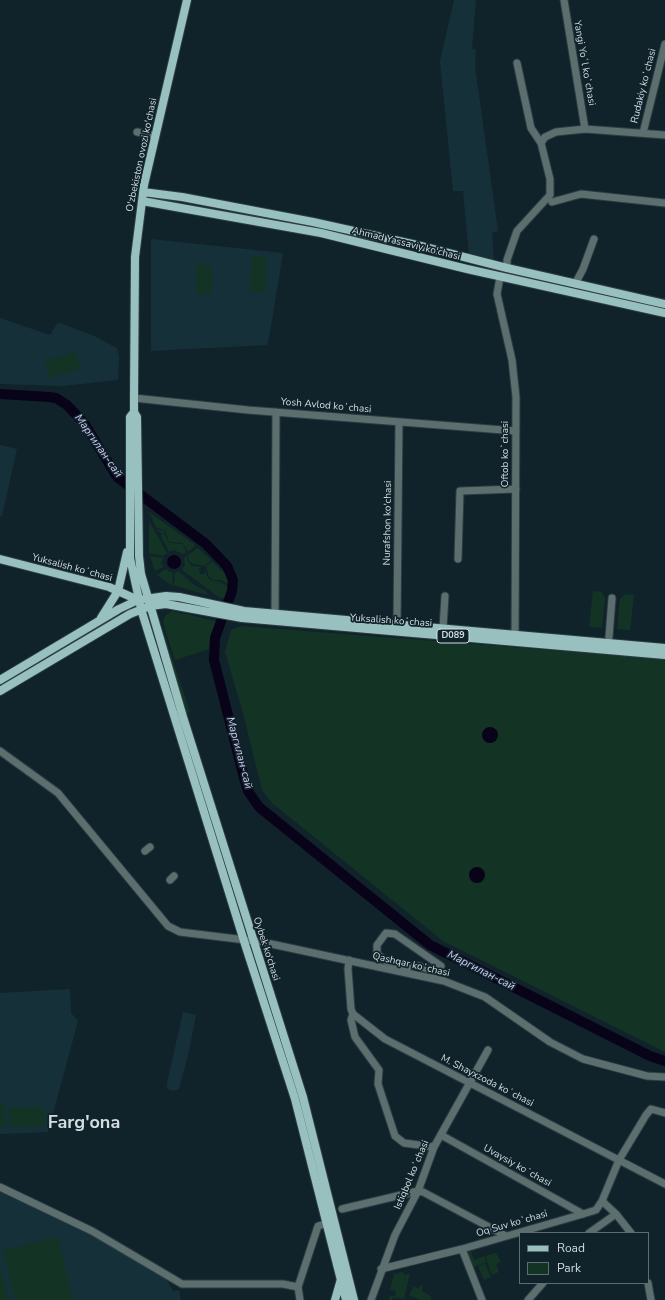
<!DOCTYPE html>
<meta charset="utf-8">
<style>
body{margin:0}
#map{position:relative;width:665px;height:1300px;overflow:hidden;background:#11232a;font-family:"Nunito Sans",sans-serif}
canvas{display:block}
.legend{position:absolute;left:519px;top:1232px;width:130px;height:52px;box-sizing:border-box;background:#11232a;border:1px solid #5e6d74;margin:0;padding:5px 7px;list-style:none;font-size:12px;color:#d2dde2}
.legend li{display:flex;align-items:center;gap:8px;height:20px}
.legend b{width:20px;border:1px solid #5e6d74}
</style>
<div id="map">
<canvas width="665" height="1300"></canvas>
<ul class="legend">
<li><b style="height:5px;background:#97c0be"></b>Road</li>
<li><b style="height:11px;background:#133424"></b>Park</li>
</ul>
</div>
<script>
const context = document.querySelector('canvas').getContext('2d');
context.lineJoin = 'round';
function paint(path, color) { context.fillStyle = color; context.fill(path, 'evenodd'); }
const toPath = rows => new Path2D(rows.map(r => 'M' + r).join(''));
function stroke(path, color, width, dash) { context.strokeStyle = color; context.lineWidth = width; context.lineCap = dash ? 'butt' : 'round'; context.setLineDash(dash || []); context.stroke(path); }
function label(font, color, halo, rows, align = 'center') {
  context.font = font + ' "Nunito Sans",sans-serif'; context.lineWidth = 3.5; context.setLineDash([]); context.textBaseline = 'middle'; context.strokeStyle = halo; context.fillStyle = color; for (const [text, x, y, turn = 0] of rows) {
    context.save(); context.translate(x, y); context.rotate((+turn || 0) * Math.PI / 180); context.textAlign = isNaN(turn) ? turn : align; if (halo) context.strokeText(text, 0, 0); context.fillText(text, 0, 0); context.restore();
  }
}
const built = toPath([
 [454,0,476,0,472,49,475,49,476,52,475,66,498,231,492,233,494,260,469,255,463,191,453,191,440,61],
 [151,239,283,253,269,338,267,345,151,351],
 [0,318,50,335,58,322,94,336,117,348,119,357,118,380,63,386,0,384],
 [0,445,17,449,2,516,0,516],
 [70,989,71,1013,78,1021,48,1132,0,1134,0,993],
 [183,1012,196,1015,189,1051,179,1089,173,1091,167,1089,167,1083],
 [0,1192,82,1229,166,1278,173,1291,179,1290,181,1300,0,1300]
]);
const green = toPath([
 [252,256,267,257,266,293,250,293],
 [196,265,212,265,212,294,196,294],
 [76,352,81,369,49,377,45,360],
 [149,512,195,545,195,546,188,552,183,543,169,542,165,531,156,527],
 [149,521,167,553,163,556,149,553],
 [156,529,163,531,169,543,183,544,186,552,183,554,173,550,169,552,161,536,162,534],
 [198,548,211,560,205,566,193,564,188,560,188,555],
 [187,555,187,560,192,566,204,567,199,568,200,574,204,574,206,570,207,576,210,580,220,582,229,587,225,597,220,598,182,570,185,565,184,558],
 [150,556,163,558,161,564,163,565,163,567,155,571],
 [212,561,225,574,229,584,221,580,213,580,209,577,206,566],
 [165,569,173,573,172,585,157,575],
 [178,571,193,584,207,592,207,595,173,585,175,580,174,574],
 [593,591,601,592,605,598,602,628,589,627],
 [625,594,634,595,630,630,617,629,620,599],
 [172,611,216,621,210,639,209,649,175,660,163,623,165,616],
 [241,626,665,659,665,1052,443,941,272,803,262,790,243,713,225,652,231,630],
 [163,630,190,712,188,713,186,713,160,631],
 [5,1104,6,1128,0,1128,0,1105],
 [45,1107,46,1126,10,1127,9,1108],
 [58,1237,73,1300,15,1300,3,1250],
 [471,1251,474,1260,484,1256,486,1262,471,1268,465,1253],
 [496,1253,501,1262,496,1264,499,1272,492,1275,485,1256],
 [485,1263,491,1277,484,1280,478,1266],
 [0,1266,9,1300,0,1300],
 [403,1272,404,1275,410,1274,404,1299,393,1297,392,1300,389,1300,390,1296,395,1296,396,1291,390,1290,394,1274],
 [422,1284,422,1291,432,1297,430,1300,420,1300,409,1295,414,1286,418,1289]
]);
const water = toPath([
 '167 562a7 7 0 1 1 14 0a7 7 0 1 1-14 0Z',
 '482 735a8 8 0 1 1 16 0a8 8 0 1 1-16 0Z',
 '469 875a8 8 0 1 1 16 0a8 8 0 1 1-16 0Z'
]);
const river = toPath([
 [0,394,49,397,56,398,67,405,84,423,117,477,206,544,227,566,233,580,232,591,215,638,214,660,244,778,248,791,259,807,430,945,650,1056,665,1061]
]);
const minor = toPath([
 [564,0,585,129],
 [517,63,531,128,541,143],
 [137,132,155,136],
 [643,133,665,44],
 [552,202,581,194,665,203],
 [507,268,507,260,517,231,550,195,550,179,541,143,545,137,556,132,585,129,665,135],
 [500,277,497,294,512,360,516,397,515,640],
 [575,284,583,269,594,239],
 [134,398,248,410,516,431],
 [458,559,460,491,516,489],
 [275,614,276,412],
 [397,624,399,422],
 [443,628,445,596],
 [609,637,612,598],
 [0,751,58,793,168,926,180,932,262,942,444,981,485,997,550,1042,583,1059,647,1076,665,1077],
 [145,851,150,847],
 [170,880,174,876],
 [349,960,348,969,351,1009,353,1014,385,1039,665,1184],
 [406,973,407,966,386,961,377,954,377,945,386,933,395,934,441,966,439,971,436,972,419,966,407,966],
 [353,1014,351,1020,355,1037,379,1070,378,1084,395,1136,404,1143,434,1147],
 [441,1135,583,1214],
 [0,1187,92,1231,182,1284,283,1284,298,1287,300,1300],
 [602,1201,619,1160,646,1115,651,1109,665,1113],
 [342,1209,418,1191,423,1192,506,1236],
 [589,1233,616,1214],
 [462,1249,482,1300],
 [381,1269,462,1249,583,1214,596,1210,602,1201,616,1214,631,1233],
 [648,1283,651,1300],
 [298,1287,318,1226,328,1223],
 [371,1300,395,1235,418,1191,434,1147,488,1050],
 [528,1300,543,1283]
]);
const major = toPath([
 [187,0,144,185,135,257,134,398,134,412,130,417,130,558,141,609,244,941,295,1099,346,1300],
 [143,192,182,197,313,222,417,245,507,268,665,304],
 [142,201,321,233,467,269,665,313],
 [134,412,137,417,139,556,141,574,183,717,303,1097,354,1300],
 [0,559,109,587,138,600],
 [101,618,118,591,127,552],
 [0,680,119,609,138,600,166,596,179,597,244,611,665,648],
 [0,691,130,614,150,606,166,604,242,618,665,655],
 [335,1300,341,1279]
]);
const shields = [
 [453,636,32]
];
const shieldNames = [
 ["D089",453,636]
];
const streetNames = [
 ["Yangi Yoʻl koʻchasi",584,63,80],
 ["Rudakiy koʻchasi",644,86,-76],
 ["O'zbekiston ovozi ko'chasi",142,155,-78],
 ["Ahmad Yassaviy ko'chasi",406,244,14],
 ["Yosh Avlod koʻchasi",326,406,5],
 ["Oftob koʻchasi",506,454,-90],
 ["Nurafshon ko'chasi",388,523,-89],
 ["Yuksalish koʻchasi",72,568,15],
 ["Yuksalish koʻchasi",391,621,4],
 ["Oybek ko‘chasi",266,949,72],
 ["Qashqar koʻchasi",411,965,13],
 ["M. Shayxzoda koʻchasi",487,1081,27],
 ["Uvaysiy koʻchasi",517,1166,29],
 ["Istiqbol koʻchasi",412,1175,-67],
 ["Oq Suv koʻchasi",512,1224,-16]
];
const waterNames = [
 ["Маргилан-сай",98,446,55],
 ["Маргилан-сай",239,753,75],
 ["Маргилан-сай",481,971,27]
];
const townNames = [
 ["Farg'ona",84,1124]
];
paint(built, '#163039');
paint(green, '#133424');
paint(water, '#080319');
stroke(river, '#080319', 10);
stroke(minor, '#2c3d44', 9);
stroke(major, '#2c3d44', 10);
stroke(minor, '#5c6f6e', 7);
stroke(major, '#97c0be', 8);
for (const [x, y, w] of shields) { const box = new Path2D(); box.roundRect(x - w / 2, y - 7, w, 14, 3); context.fillStyle = '#11232a'; context.fill(box); stroke(box, '#d2dde2', 1); }
label('bold 9px', '#d2dde2', null, shieldNames);
label('10px', '#d2dde2', '#11232a', streetNames);
label('italic 11px', '#d4cdfb', '#11232a', waterNames);
label('bold 18px', '#d2dde2', '#11232a', townNames);
</script>
